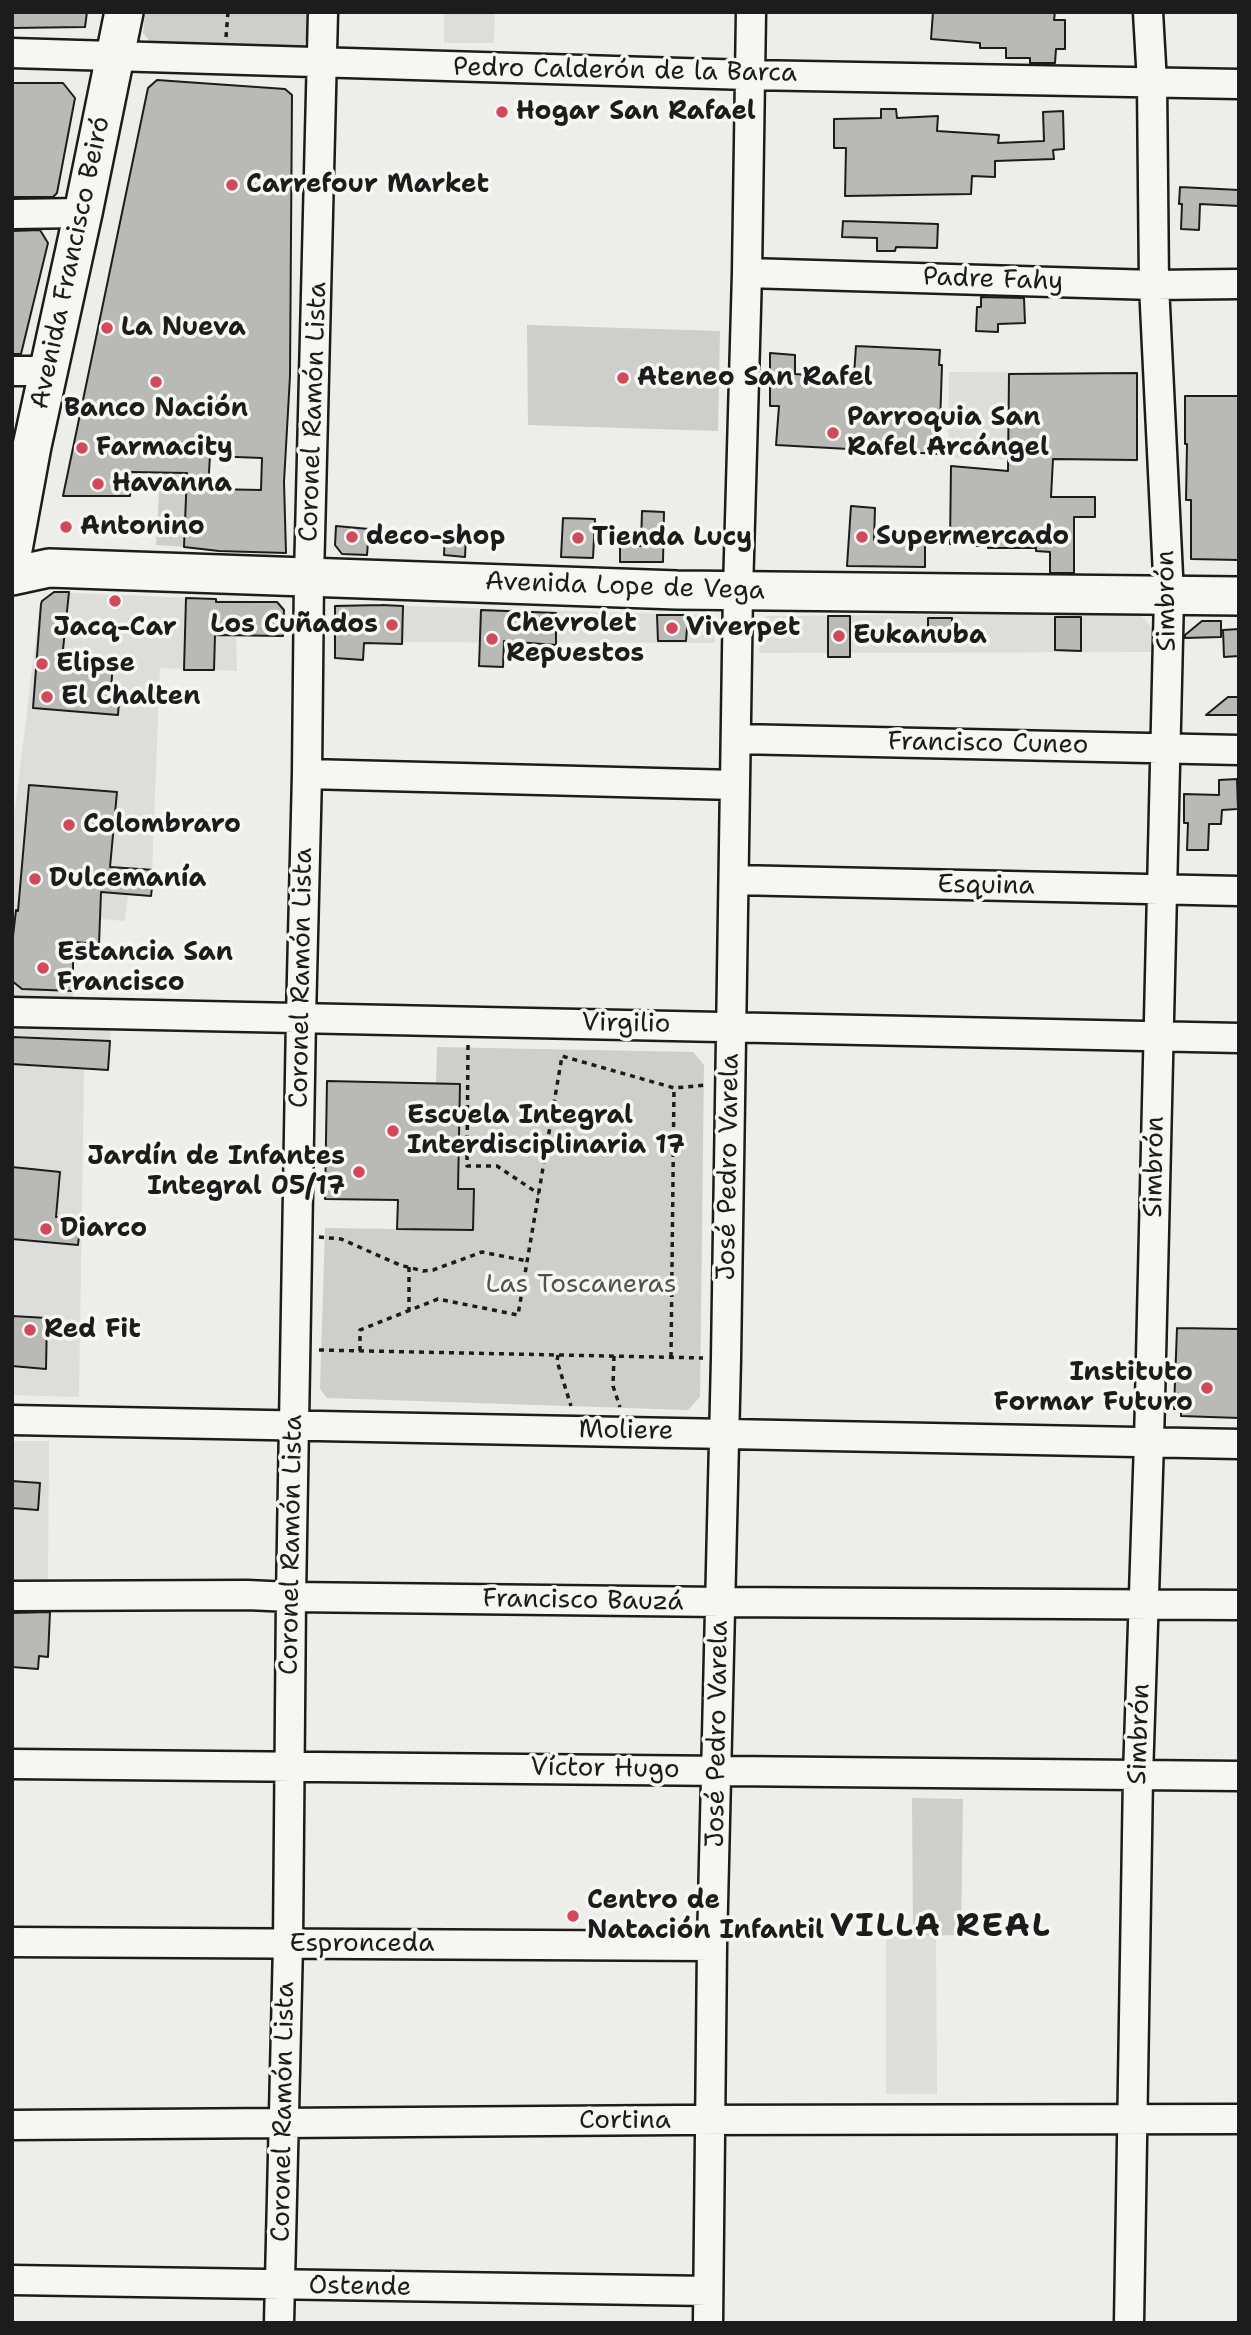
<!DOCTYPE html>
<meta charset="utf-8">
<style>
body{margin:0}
#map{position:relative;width:1251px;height:2335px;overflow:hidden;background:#edede9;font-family:"Shantell Sans",sans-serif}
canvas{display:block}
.frame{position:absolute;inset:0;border:14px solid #1c1c1c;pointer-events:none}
</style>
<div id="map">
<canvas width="1251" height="2335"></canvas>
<div class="frame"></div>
</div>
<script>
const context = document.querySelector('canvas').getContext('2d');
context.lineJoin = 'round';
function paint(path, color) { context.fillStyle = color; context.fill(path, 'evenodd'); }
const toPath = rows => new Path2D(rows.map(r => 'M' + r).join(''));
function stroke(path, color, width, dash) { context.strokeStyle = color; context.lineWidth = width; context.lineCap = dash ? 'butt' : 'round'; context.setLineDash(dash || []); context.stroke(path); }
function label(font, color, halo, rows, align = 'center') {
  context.font = font + ' "Shantell Sans",sans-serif'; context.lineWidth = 7; context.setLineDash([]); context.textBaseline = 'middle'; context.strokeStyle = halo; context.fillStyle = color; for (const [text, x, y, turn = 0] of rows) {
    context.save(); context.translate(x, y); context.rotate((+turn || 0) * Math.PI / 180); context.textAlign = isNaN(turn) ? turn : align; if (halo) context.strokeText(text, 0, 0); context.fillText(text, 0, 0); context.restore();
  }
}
const built = toPath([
 [444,12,495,12,494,43,444,43],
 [949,372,1138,373,1138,462,948,458],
 [55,592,275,602,284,611,284,634,236,635,237,671,160,668,151,896,128,895,125,921,100,919,99,956,73,955,73,1001,12,999,12,833,40,605,50,594],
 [337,604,704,615,713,625,715,643,333,642,335,608],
 [1132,613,1142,616,1153,630,1154,652,759,653,762,620,767,616],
 [12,1024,111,1026,108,1070,84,1069,79,1397,12,1395],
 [12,1441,49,1441,48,1581,12,1580],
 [886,1936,936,1936,937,2094,886,2094]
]);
const green = toPath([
 [145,12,308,12,307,37,304,45,294,51,153,45,143,33],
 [527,325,720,331,718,431,528,425],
 [160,473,188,473,184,547,156,545],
 [437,1047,693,1052,704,1065,700,1397,688,1410,327,1398,320,1389,325,1228,473,1230,458,1189,460,1084,436,1083],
 [912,1798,963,1799,961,1935,913,1936]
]);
const building = toPath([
 [12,12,87,12,85,27,12,28,12,12],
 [933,12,1055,12,1054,20,1065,20,1065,49,1056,49,1055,63,1030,63,1030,58,1006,58,1006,48,980,48,980,43,931,39,933,12],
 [157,80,285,89,292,95,290,376,284,482,286,553,219,551,184,547,187,473,131,472,130,496,63,496,148,88,157,80],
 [210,456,262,458,261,490,211,489,208,487,210,456],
 [12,83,63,83,75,98,57,193,53,197,12,197,12,83],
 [881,109,896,109,897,118,938,116,937,131,999,135,998,143,1044,141,1043,112,1063,111,1064,149,1053,150,1054,159,995,161,995,177,972,176,971,194,845,196,846,148,834,148,834,119,881,118,881,109],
 [1180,187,1239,190,1239,206,1200,204,1199,230,1181,229,1182,204,1179,204,1180,187],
 [843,221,938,224,937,248,896,247,895,251,877,251,877,238,842,237,843,221],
 [40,230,48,243,21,354,12,354,12,231,40,230],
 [981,297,1024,298,1025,323,998,324,998,332,976,331,977,307,981,307,981,297],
 [856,346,940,350,939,365,942,365,939,454,776,445,779,406,770,406,770,353,795,355,795,374,833,377,833,374,854,375,856,346],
 [1137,373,1137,460,1053,459,1051,497,1095,497,1095,517,1074,517,1074,573,1050,573,1050,552,1036,551,1036,548,988,548,988,546,976,546,976,544,950,544,951,466,1008,471,1009,374,1137,373],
 [1185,396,1239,396,1239,560,1191,559,1191,500,1186,500,1187,444,1185,444,1185,396],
 [851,506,875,508,874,540,925,541,925,567,847,566,851,506],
 [642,511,664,512,663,562,620,562,620,545,641,546,642,511],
 [563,518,595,519,593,558,561,557,563,518],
 [336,526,369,529,367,555,342,554,335,545,336,526],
 [445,533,466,535,465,557,444,555,445,533],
 [54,592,69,592,62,659,113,663,111,689,120,689,118,715,33,708,41,604,42,601,54,592],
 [186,598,216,599,216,602,277,602,284,610,283,636,215,635,214,670,184,670,186,598],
 [382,605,403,606,402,644,364,643,363,660,335,658,335,606,382,605],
 [481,610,556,613,556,645,504,641,503,667,479,666,481,610],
 [657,615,688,615,686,641,658,641,657,615],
 [828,616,850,616,850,657,828,657,828,616],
 [1055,617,1081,617,1081,651,1055,650,1055,617],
 [928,618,952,618,952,640,928,641,928,618],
 [1202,621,1221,621,1221,637,1185,638,1185,635,1202,621],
 [1239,629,1239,656,1224,657,1223,630,1239,629],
 [1228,697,1239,697,1239,715,1206,715,1228,697],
 [1237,779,1238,809,1222,810,1221,824,1209,824,1208,850,1187,850,1188,823,1184,823,1184,794,1219,795,1219,780,1237,779],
 [29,785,117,792,110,867,154,870,151,896,101,892,99,944,73,942,73,991,22,989,12,981,12,945,16,910,18,911,29,785],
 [12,1037,110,1041,108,1070,12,1064,12,1037],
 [327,1081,460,1084,458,1189,474,1189,473,1230,397,1229,398,1200,325,1199,327,1081],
 [12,1167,60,1172,56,1217,81,1219,78,1245,12,1239,12,1167],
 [12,1316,47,1318,46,1369,12,1366,12,1316],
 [1177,1328,1239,1329,1239,1418,1181,1416,1181,1409,1174,1409,1177,1328],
 [12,1481,40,1483,38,1510,12,1508,12,1481],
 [50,1612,48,1657,39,1656,38,1669,12,1667,12,1613,50,1612]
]);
const path = toPath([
 [226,37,228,12],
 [468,1045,467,1166,497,1166,539,1194],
 [319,1237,341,1239,400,1265,423,1271,433,1270,482,1252,527,1261],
 [409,1267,409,1311],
 [319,1350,703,1358],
 [360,1351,360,1330,438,1299,518,1315,562,1056,674,1088,707,1085],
 [558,1355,557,1361,571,1406],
 [614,1356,613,1386,620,1407],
 [671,1357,674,1088]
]);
const minor = toPath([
 [12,53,749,75,1239,84],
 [12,214,83,213],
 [747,273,1154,285,1239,284],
 [12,371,49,371],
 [737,739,1239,750],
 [307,774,735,785],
 [734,880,1239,891],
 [12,1012,1239,1038],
 [12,1420,1239,1444],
 [12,1596,247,1595,291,1597,721,1602,1239,1605],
 [12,1764,1239,1776],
 [12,1942,712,1946],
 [12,2125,679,2120,1239,2119],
 [12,2280,708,2291],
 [279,2323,288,1944,291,1597,301,1018,307,774,309,577,323,12],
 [708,2323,712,1946,726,1358,738,591,747,273,751,12],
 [1129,2323,1138,1776,1149,1442,1169,596,1154,285,1152,83,1148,12]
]);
const major = toPath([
 [12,555,32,446,83,213,124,12],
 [12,576,49,568,677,590,1239,596]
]);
const markers = [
 [502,112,7,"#d1495b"],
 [232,185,7,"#d1495b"],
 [107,328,7,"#d1495b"],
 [623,378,7,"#d1495b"],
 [156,382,7,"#d1495b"],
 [833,433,7,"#d1495b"],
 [82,448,7,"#d1495b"],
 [98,484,7,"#d1495b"],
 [66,527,7,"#d1495b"],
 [352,537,7,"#d1495b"],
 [862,537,7,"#d1495b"],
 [578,538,7,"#d1495b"],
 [115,601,7,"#d1495b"],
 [392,625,7,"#d1495b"],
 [672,628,7,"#d1495b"],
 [839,636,7,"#d1495b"],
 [492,639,7,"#d1495b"],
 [42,664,7,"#d1495b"],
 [47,697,7,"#d1495b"],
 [69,825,7,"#d1495b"],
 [35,879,7,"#d1495b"],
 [43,968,7,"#d1495b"],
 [393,1131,7,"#d1495b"],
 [359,1172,7,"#d1495b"],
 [46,1229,7,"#d1495b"],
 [30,1330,7,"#d1495b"],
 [1207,1388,7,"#d1495b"],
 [573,1916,7,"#d1495b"]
];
const streetNames = [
 ["Pedro Calderón de la Barca",625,71,1],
 ["Avenida Francisco Beiró",71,263,-78],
 ["Padre Fahy",993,280,2],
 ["Coronel Ramón Lista",314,412,-88],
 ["Avenida Lope de Vega",625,587,2],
 ["Simbrón",1167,601,-91],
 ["Francisco Cuneo",988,744,1],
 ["Esquina",986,886,1],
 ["Coronel Ramón Lista",302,978,-89],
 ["Virgilio",626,1024,1],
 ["José Pedro Varela",729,1167,-89],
 ["Simbrón",1155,1167,-89],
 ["Moliere",626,1431,1],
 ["Coronel Ramón Lista",292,1545,-89],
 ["Francisco Bauzá",583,1601,1],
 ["José Pedro Varela",718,1734,-89],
 ["Simbrón",1140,1734,-88],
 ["Víctor Hugo",605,1769,1],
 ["Espronceda",362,1944],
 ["Coronel Ramón Lista",284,2112,-89],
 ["Cortina",625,2121],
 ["Ostende",360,2287,1]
];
const poiNames = [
 ["Hogar San Rafael",516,112],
 ["Carrefour Market",246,185],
 ["La Nueva",121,328],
 ["Ateneo San Rafel",637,378],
 ["Banco Nación",156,409,"center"],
 ["Parroquia San",847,418],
 ["Rafel Arcángel",847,448],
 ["Farmacity",96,448],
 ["Havanna",112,484],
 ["Antonino",80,527],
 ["deco-shop",366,537],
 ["Supermercado",876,537],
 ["Tienda Lucy",592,538],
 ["Chevrolet",506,624],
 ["Repuestos",506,654],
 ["Los Cuñados",378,625,"right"],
 ["Jacq-Car",115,628,"center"],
 ["Viverpet",686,628],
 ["Eukanuba",853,636],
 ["Elipse",56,664],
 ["El Chalten",61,697],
 ["Colombraro",83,825],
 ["Dulcemanía",49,879],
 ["Estancia San",57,953],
 ["Francisco",57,983],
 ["Escuela Integral",407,1116],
 ["Interdisciplinaria 17",407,1146],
 ["Jardín de Infantes",345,1157,"right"],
 ["Integral 05/17",345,1187,"right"],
 ["Diarco",60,1229],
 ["Red Fit",44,1330],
 ["Instituto",1193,1373,"right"],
 ["Formar Futuro",1193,1403,"right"],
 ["Centro de",587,1901],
 ["Natación Infantil",587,1931]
];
const parkNames = [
 ["Las Toscaneras",581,1285]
];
const districtNames = [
 ["VILLA REAL",941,1927]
];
paint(built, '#ddddda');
paint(green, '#cececb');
paint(building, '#b9b9b6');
stroke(building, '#1c1c1c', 2);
stroke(minor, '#1c1c1c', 33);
stroke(major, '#1c1c1c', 42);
stroke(path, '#1c1c1c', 3.5, [5, 5]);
stroke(minor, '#f6f6f2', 28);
stroke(major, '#f6f6f2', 37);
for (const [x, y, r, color] of markers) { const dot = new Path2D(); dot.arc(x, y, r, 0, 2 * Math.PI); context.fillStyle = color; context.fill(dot); stroke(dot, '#f6f6f2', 2.5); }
label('26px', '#1c1c1c', '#f6f6f2', streetNames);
label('bold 26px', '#1c1c1c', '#f6f6f2', poiNames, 'left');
label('26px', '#515151', '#f6f6f2', parkNames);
context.letterSpacing = '2px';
label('bold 33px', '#1c1c1c', '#f6f6f2', districtNames);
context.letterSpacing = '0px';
</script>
